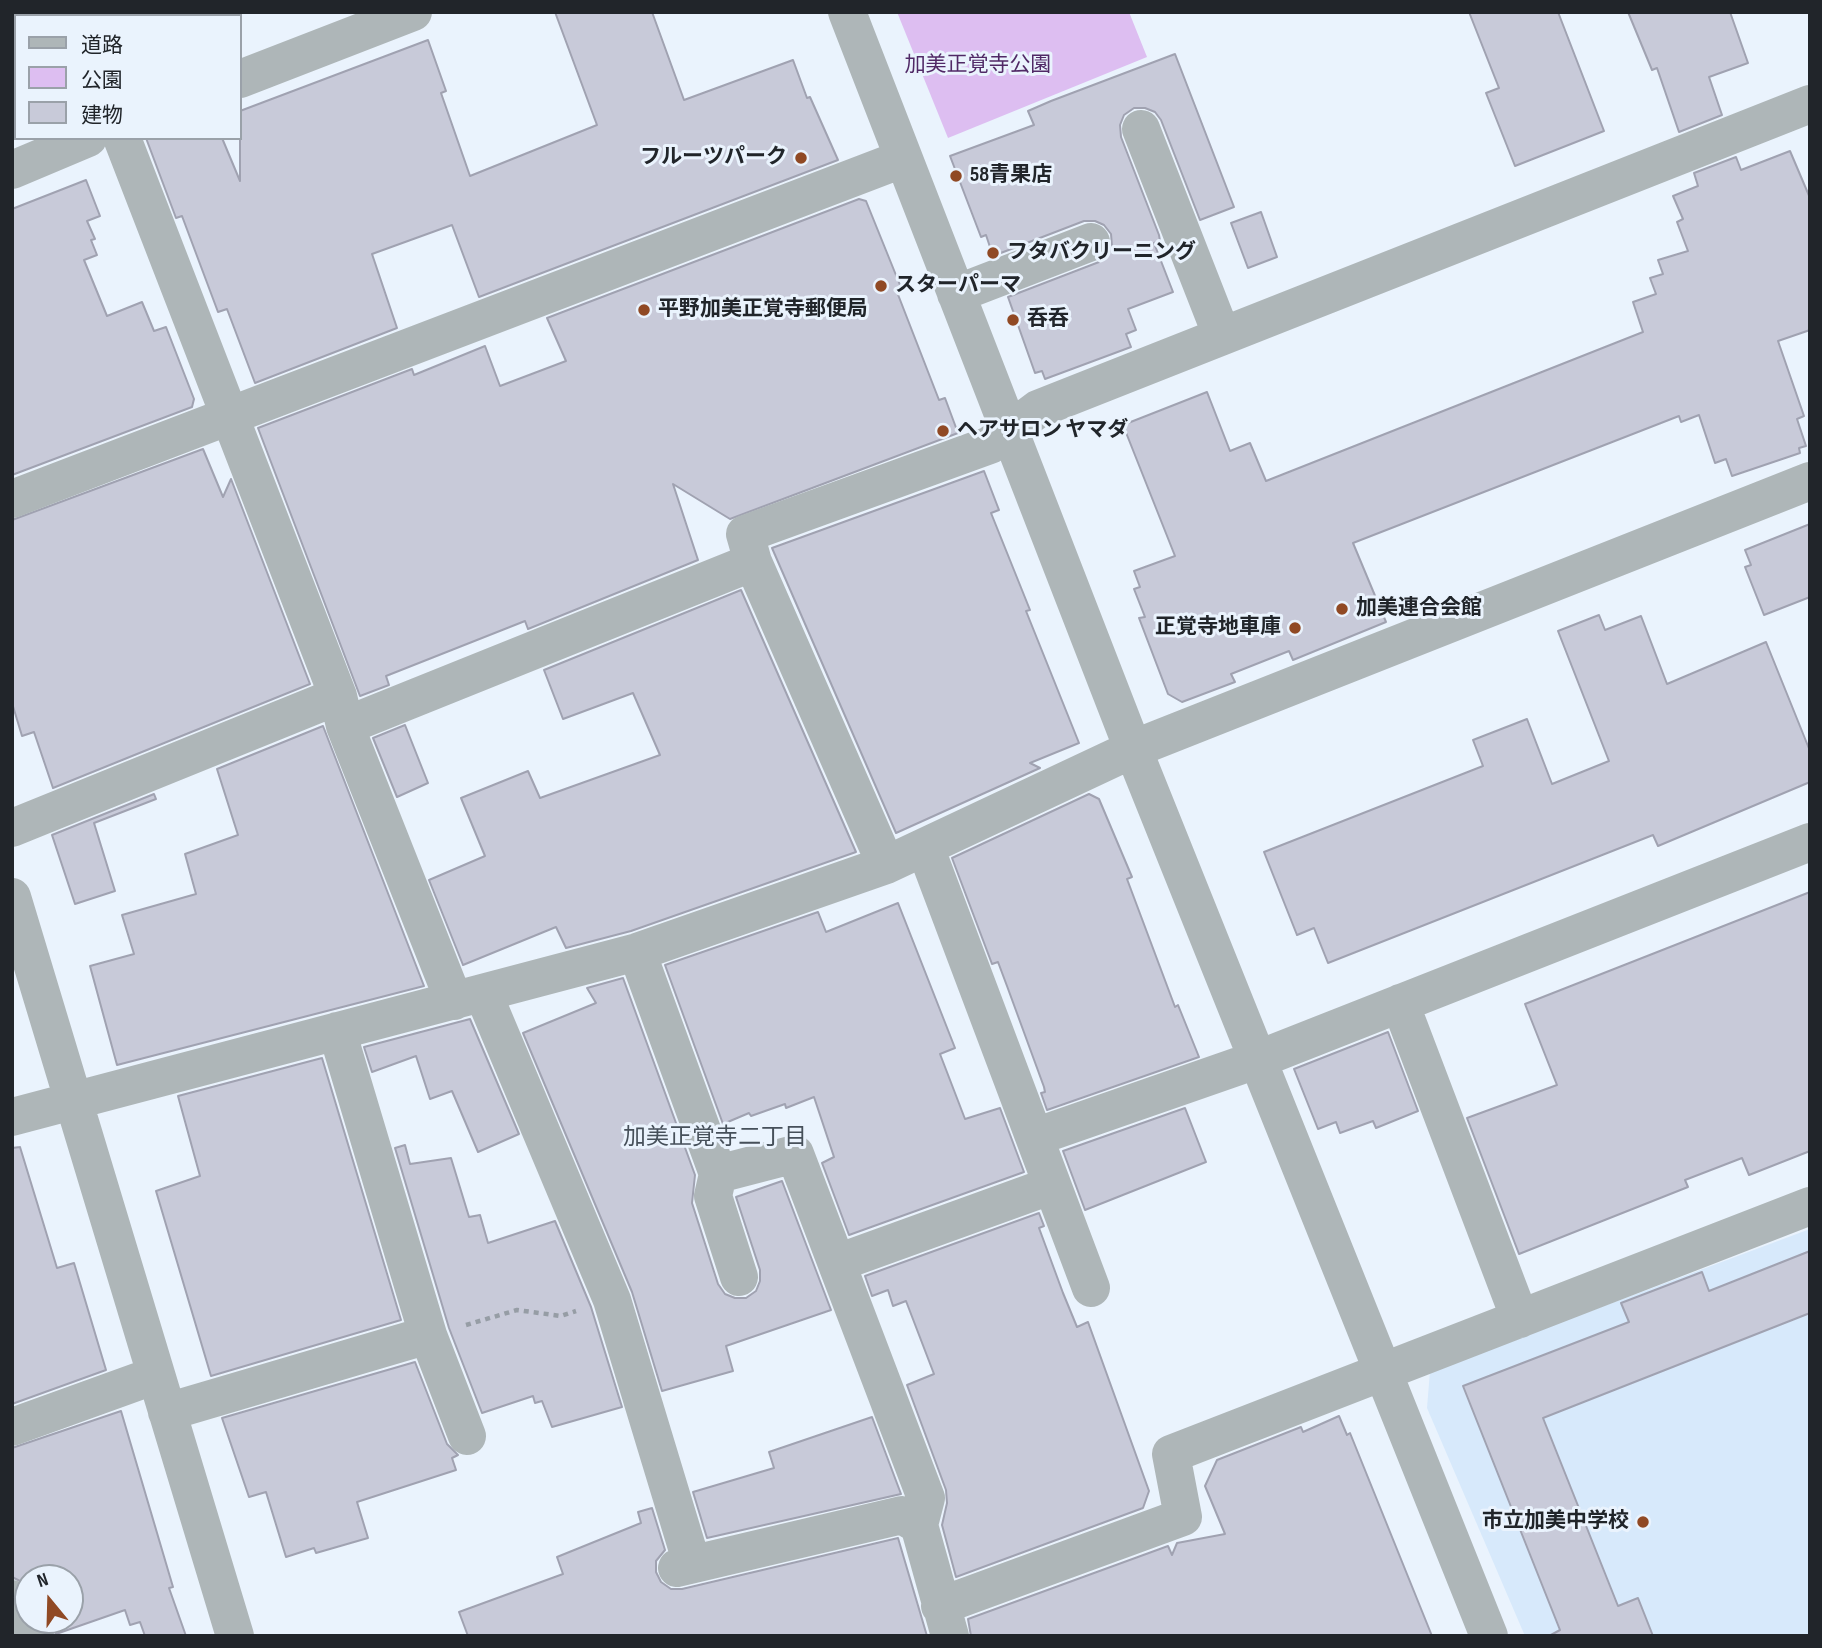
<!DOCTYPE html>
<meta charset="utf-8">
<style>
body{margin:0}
#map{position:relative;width:1822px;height:1648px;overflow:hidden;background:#eaf3fd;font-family:"Sofia Sans Condensed","Noto Sans JP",sans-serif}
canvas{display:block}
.frame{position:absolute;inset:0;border:14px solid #21252a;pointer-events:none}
.legend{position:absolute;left:14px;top:14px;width:228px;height:126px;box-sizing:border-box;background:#eaf3fd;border:2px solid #9aa1a9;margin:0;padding:9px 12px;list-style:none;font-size:21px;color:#21252a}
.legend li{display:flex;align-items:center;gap:14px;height:35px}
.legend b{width:35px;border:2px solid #9aa1a9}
.north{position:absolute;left:14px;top:1564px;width:70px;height:70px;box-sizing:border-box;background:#eaf3fd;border:2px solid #9aa1a9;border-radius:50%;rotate:341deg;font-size:19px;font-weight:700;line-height:28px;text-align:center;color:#21252a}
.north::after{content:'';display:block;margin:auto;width:24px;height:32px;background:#904924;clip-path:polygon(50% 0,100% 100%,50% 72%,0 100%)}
</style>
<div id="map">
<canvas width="1822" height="1648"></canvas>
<div class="frame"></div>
<ul class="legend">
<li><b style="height:9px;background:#aeb6b8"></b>道路</li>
<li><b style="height:19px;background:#ddbef1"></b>公園</li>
<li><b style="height:19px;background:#c8cad9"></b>建物</li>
</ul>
<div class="north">N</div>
</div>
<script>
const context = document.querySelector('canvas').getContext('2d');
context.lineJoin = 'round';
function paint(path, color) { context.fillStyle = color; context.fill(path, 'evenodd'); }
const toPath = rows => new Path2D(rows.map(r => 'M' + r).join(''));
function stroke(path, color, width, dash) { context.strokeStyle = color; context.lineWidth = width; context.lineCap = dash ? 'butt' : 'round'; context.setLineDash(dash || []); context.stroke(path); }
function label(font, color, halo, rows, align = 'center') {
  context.font = font + ' "Sofia Sans Condensed","Noto Sans JP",sans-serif'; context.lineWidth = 6; context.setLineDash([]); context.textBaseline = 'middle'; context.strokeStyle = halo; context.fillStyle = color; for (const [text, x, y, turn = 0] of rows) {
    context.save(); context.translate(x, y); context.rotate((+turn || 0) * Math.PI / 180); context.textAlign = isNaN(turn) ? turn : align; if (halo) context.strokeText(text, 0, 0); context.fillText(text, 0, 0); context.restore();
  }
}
const built = toPath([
 [1810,1229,1810,1636,1525,1636,1427,1408,1430,1371]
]);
const green = toPath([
 [897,12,1129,12,1147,57,948,138]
]);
const building = toPath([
 [555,12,652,12,684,100,793,60,807,98,810,97,838,160,479,297,452,225,372,254,397,328,255,383,227,309,218,312,182,216,176,218,146,138,222,138,240,181,240,111,428,40,446,91,441,93,470,176,597,125,555,12],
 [1469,12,1558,12,1604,131,1515,166,1486,93,1499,88,1469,12],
 [1628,12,1730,12,1748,63,1709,77,1722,115,1679,132,1657,68,1652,70,1628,12],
 [1175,54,1234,207,1200,220,1161,120,1155,112,1145,108,1134,108,1124,115,1120,125,1121,137,1159,235,1160,241,1154,243,1173,292,1128,309,1136,330,1126,334,1131,347,1045,379,1042,371,1035,373,1008,297,1099,262,1108,255,1112,246,1111,234,1104,225,1095,221,1084,221,993,256,986,235,981,237,950,156,1034,125,1028,111,1051,101,1175,54],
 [1790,151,1810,198,1810,330,1778,341,1804,416,1797,419,1806,446,1799,448,1800,453,1732,476,1726,459,1715,463,1699,415,1681,422,1679,416,1353,543,1386,622,1293,660,1289,651,1231,674,1235,682,1182,702,1168,694,1139,618,1145,617,1134,589,1140,587,1134,571,1175,556,1123,425,1207,392,1230,451,1250,443,1266,481,1643,332,1633,302,1656,294,1650,278,1663,274,1658,260,1688,251,1677,222,1683,219,1673,196,1698,186,1694,173,1736,157,1741,170,1790,151],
 [86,180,100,216,87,221,95,239,91,240,97,255,84,260,107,316,142,302,154,331,166,327,194,399,192,407,12,475,12,209,86,180],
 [859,199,866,201,902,290,897,292,939,400,945,398,958,433,730,519,673,484,698,560,528,629,525,621,386,676,389,685,360,696,258,428,412,369,414,375,485,346,500,386,566,361,547,318,859,199],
 [1261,212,1277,257,1248,268,1231,223,1261,212],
 [203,449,223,497,231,479,310,684,53,788,34,732,22,736,12,703,12,520,203,449],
 [984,471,999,510,991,513,1030,610,1026,611,1079,743,1030,763,1040,768,896,833,772,548,984,471],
 [1810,524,1810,597,1764,615,1745,567,1751,565,1745,550,1810,524],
 [741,590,856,852,631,931,566,948,556,927,463,965,429,880,485,856,461,798,528,771,540,798,660,755,633,693,563,719,544,670,741,590],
 [1599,615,1605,630,1641,616,1667,684,1766,642,1810,751,1810,782,1658,846,1653,835,1328,963,1314,928,1297,935,1264,852,1483,766,1473,740,1527,719,1552,784,1609,761,1558,631,1599,615],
 [405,725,428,783,397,797,373,738,405,725],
 [323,726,424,986,117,1065,90,966,134,954,122,915,196,894,185,854,238,835,217,769,323,726],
 [154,794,156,799,94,823,115,891,75,904,52,835,154,794],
 [1089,794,1099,799,1132,877,1127,879,1175,1007,1178,1005,1199,1057,1047,1110,1041,1093,1045,1092,1044,1087,1007,986,998,962,992,964,952,858,1089,794],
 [1810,892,1810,1151,1749,1175,1742,1158,1685,1180,1688,1187,1519,1254,1467,1118,1557,1085,1525,1004,1810,892],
 [898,903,955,1048,940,1054,965,1119,1000,1108,1024,1172,849,1235,822,1163,834,1157,814,1097,786,1108,785,1104,751,1116,749,1113,723,1124,665,965,818,912,826,932,898,903],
 [623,978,695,1175,692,1203,718,1284,725,1294,735,1298,746,1298,756,1291,760,1281,760,1270,736,1197,782,1181,831,1310,726,1346,733,1371,662,1391,632,1292,523,1033,596,1003,587,988,623,978],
 [470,1019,519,1134,478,1152,452,1091,430,1099,416,1056,372,1072,364,1047,470,1019],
 [1388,1032,1418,1111,1376,1128,1373,1121,1340,1133,1336,1122,1318,1129,1294,1069,1388,1032],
 [322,1058,401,1320,211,1376,156,1191,200,1176,178,1096,322,1058],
 [1185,1108,1206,1162,1085,1210,1063,1151,1185,1108],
 [405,1145,410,1164,451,1158,469,1217,480,1215,488,1243,555,1221,591,1307,622,1407,552,1427,542,1401,535,1403,533,1396,482,1413,449,1328,395,1148,405,1145],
 [20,1147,57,1268,74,1263,106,1370,12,1404,12,1148,20,1147],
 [1039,1213,1044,1226,1039,1228,1063,1293,1077,1327,1088,1322,1149,1491,1143,1508,956,1577,942,1525,947,1503,946,1490,907,1385,934,1374,906,1301,893,1306,888,1290,872,1296,865,1276,1039,1213],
 [1810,1251,1810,1313,1543,1418,1618,1606,1638,1598,1653,1636,1549,1636,1560,1630,1463,1386,1629,1322,1621,1303,1702,1272,1709,1291,1810,1251],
 [415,1362,447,1444,458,1455,452,1458,456,1470,357,1502,368,1538,316,1553,314,1548,286,1557,266,1492,249,1497,222,1418,415,1362],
 [121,1411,173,1587,169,1588,186,1636,145,1636,140,1622,130,1625,125,1610,56,1634,51,1620,70,1620,70,1578,28,1578,28,1585,12,1577,12,1448,121,1411],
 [1339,1416,1347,1435,1350,1433,1432,1636,971,1636,968,1619,1168,1546,1172,1555,1177,1543,1225,1534,1205,1486,1217,1460,1301,1427,1303,1432,1339,1416],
 [872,1417,901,1494,707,1538,693,1492,774,1468,769,1452,872,1417],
 [652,1508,665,1550,656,1561,656,1572,661,1582,671,1589,682,1589,898,1538,927,1636,468,1636,459,1612,563,1574,557,1557,641,1523,638,1512,652,1508]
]);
const path = toPath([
 [466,1325,517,1310,561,1316,576,1311]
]);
const minor = toPath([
 [847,12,1133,749,1489,1636],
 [240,79,413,12],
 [1141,129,1222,336],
 [122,138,338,696,345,726,454,1001],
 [12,170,88,138],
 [956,294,1091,242],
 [12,499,902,159],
 [345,726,753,562],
 [12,828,338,696],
 [925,847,1091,1288],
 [886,865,753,562,745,534,990,445,1038,409,1810,104],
 [12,897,235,1636],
 [637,952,718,1174,795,1154,926,1498,919,1525,950,1636],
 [483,993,612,1300,692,1564],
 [1400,1003,1520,1319],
 [337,1031,428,1335,467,1436],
 [12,1117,637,952,886,865,1133,749,1810,481],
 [1035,1137,1259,1059,1810,842],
 [718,1174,713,1196,739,1277],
 [837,1263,1050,1186],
 [167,1412,428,1335],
 [12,1427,156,1375],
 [677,1568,902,1515,919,1525],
 [12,1599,35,1636],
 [940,1606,1183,1517,1171,1454,1810,1206]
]);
const markers = [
 [801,158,7,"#904924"],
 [956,176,7,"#904924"],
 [993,253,7,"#904924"],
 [881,286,7,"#904924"],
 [644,310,7,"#904924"],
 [1013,320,7,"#904924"],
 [943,431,7,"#904924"],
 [1342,609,7,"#904924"],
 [1295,628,7,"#904924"],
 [1643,1522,7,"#904924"]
];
const parkNames = [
 ["加美正覚寺公園",978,66]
];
const poiNames = [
 ["フルーツパーク",787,158,"right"],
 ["58青果店",970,176],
 ["フタバクリーニング",1007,253],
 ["スターパーマ",895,286],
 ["平野加美正覚寺郵便局",658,310],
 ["呑呑",1027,320],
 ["ヘアサロン ヤマダ",957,431],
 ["加美連合会館",1356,609],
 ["正覚寺地車庫",1281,628,"right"],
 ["市立加美中学校",1629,1522,"right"]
];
const neighbourhoodNames = [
 ["加美正覚寺二丁目",715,1138]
];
paint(built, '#d7e9fb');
paint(green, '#ddbef1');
paint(building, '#c8cad9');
stroke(building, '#a0a2b1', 2);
stroke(path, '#969da5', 4.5, [5, 5]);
stroke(minor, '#aeb6b8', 38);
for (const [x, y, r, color] of markers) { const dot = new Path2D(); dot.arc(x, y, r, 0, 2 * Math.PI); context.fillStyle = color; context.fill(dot); stroke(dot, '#eaf3fd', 2.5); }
label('21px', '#502966', '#eaf3fd', parkNames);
label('bold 21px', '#21252a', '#eaf3fd', poiNames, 'left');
label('23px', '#46505a', '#eaf3fd', neighbourhoodNames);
</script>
